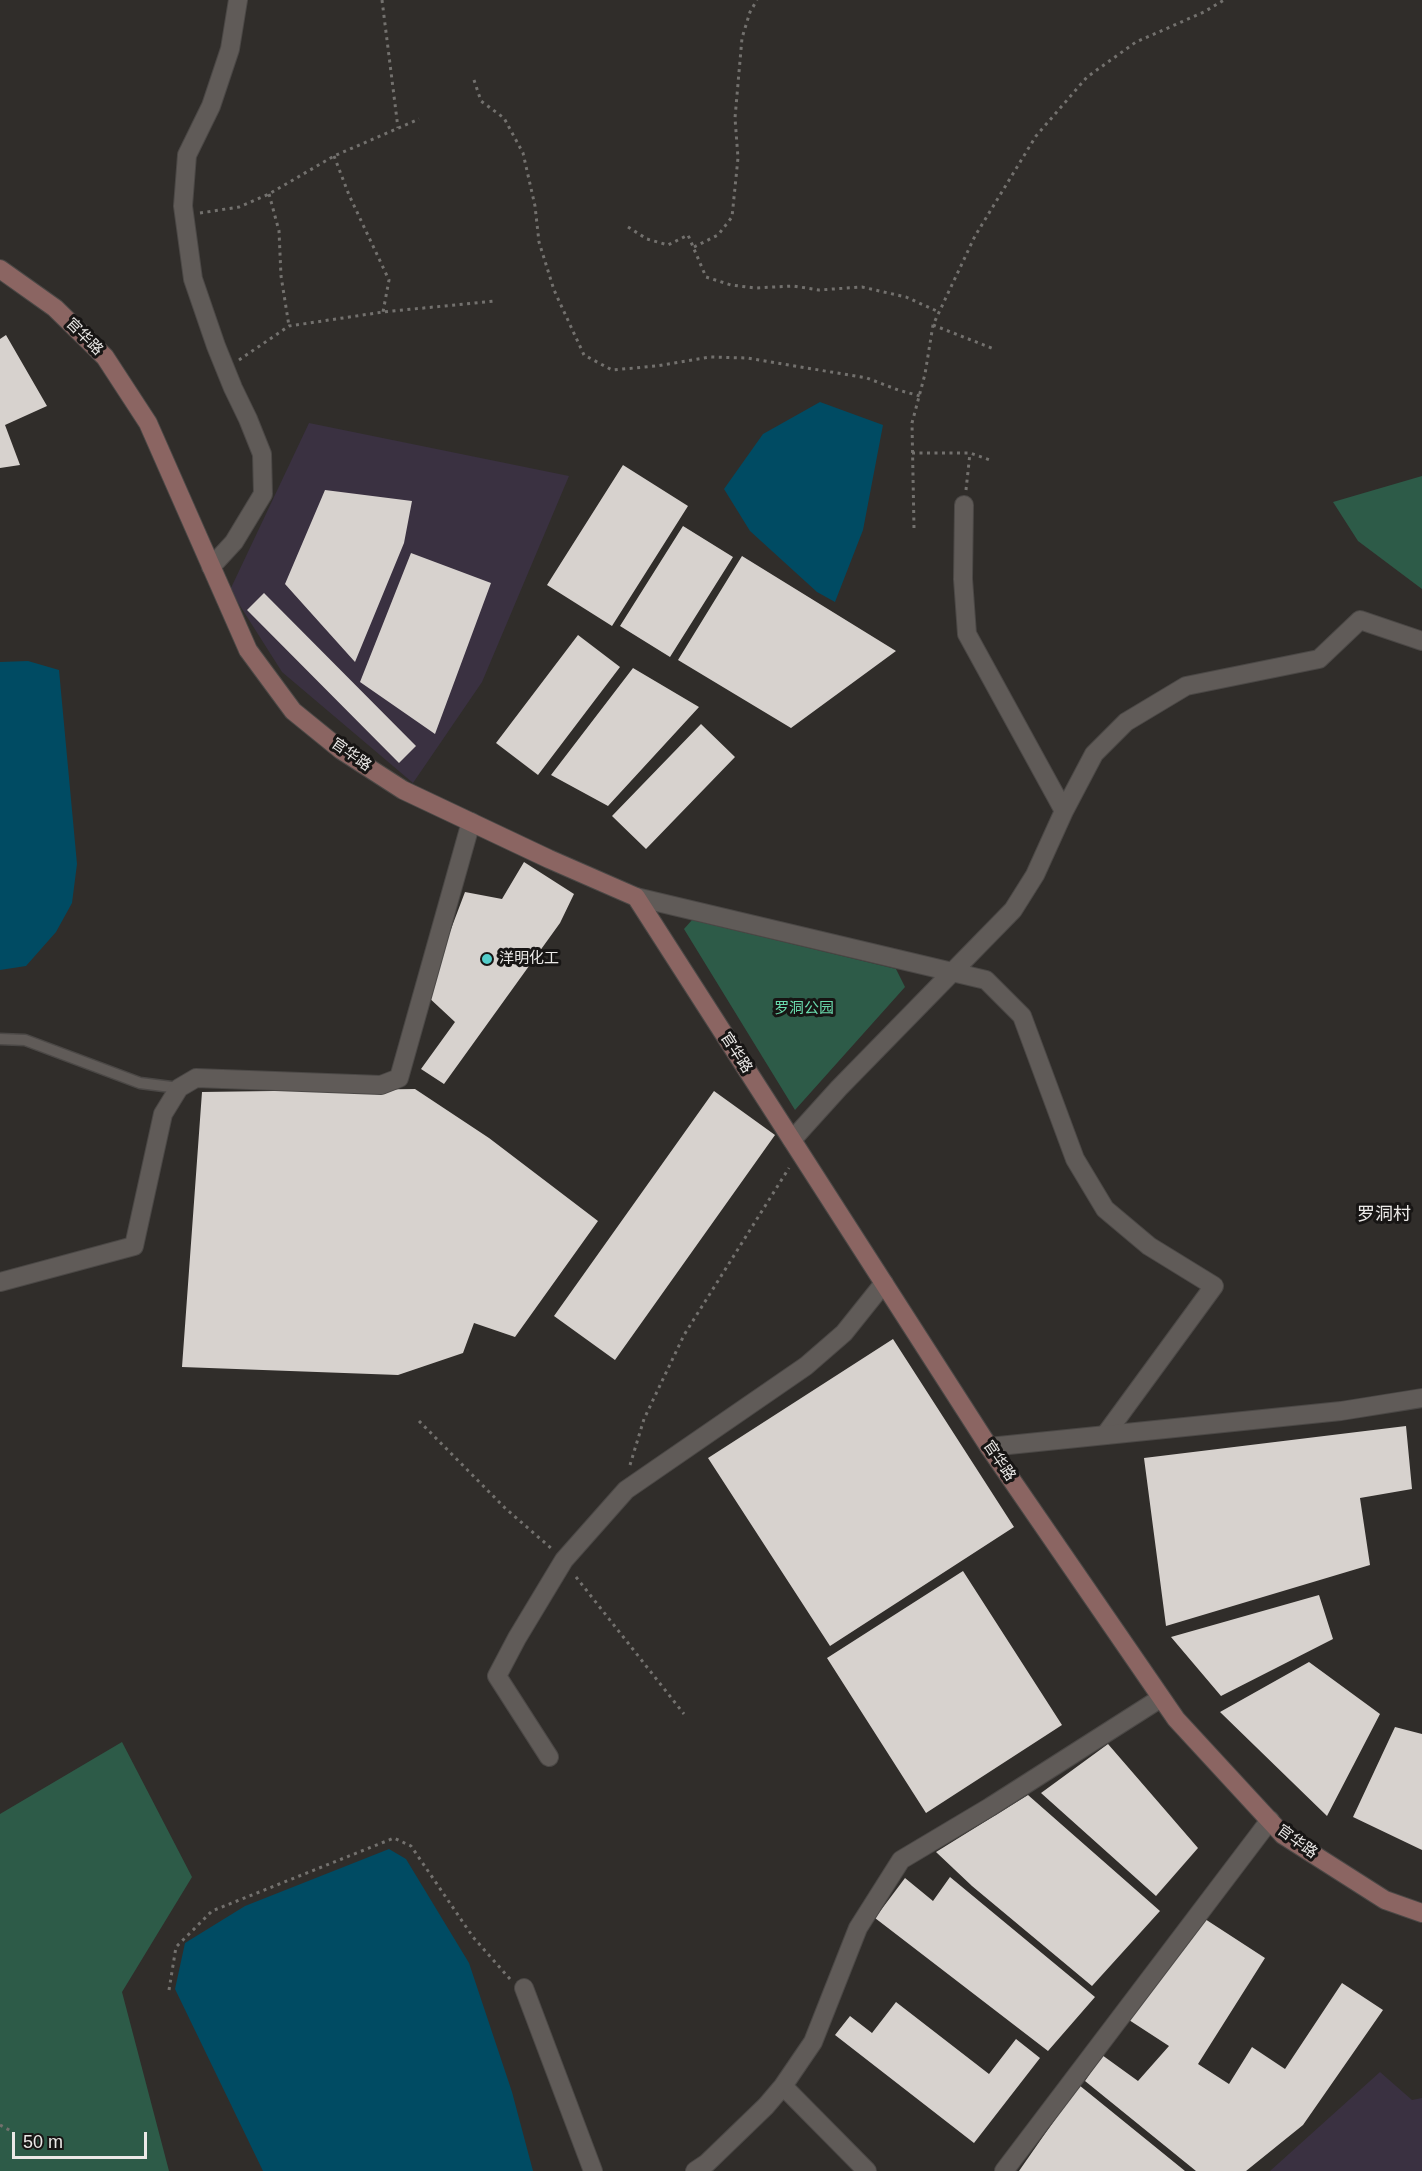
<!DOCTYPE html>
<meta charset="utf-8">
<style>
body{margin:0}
#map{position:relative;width:1422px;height:2171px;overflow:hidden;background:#302d2a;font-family:Helvetica,sans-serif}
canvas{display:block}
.scale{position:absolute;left:12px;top:2132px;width:135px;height:27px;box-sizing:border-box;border:3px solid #ebe9e7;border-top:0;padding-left:8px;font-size:18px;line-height:21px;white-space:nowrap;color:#ebe9e7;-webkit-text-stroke:4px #171514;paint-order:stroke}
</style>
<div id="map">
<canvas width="1422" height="2171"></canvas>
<div class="scale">50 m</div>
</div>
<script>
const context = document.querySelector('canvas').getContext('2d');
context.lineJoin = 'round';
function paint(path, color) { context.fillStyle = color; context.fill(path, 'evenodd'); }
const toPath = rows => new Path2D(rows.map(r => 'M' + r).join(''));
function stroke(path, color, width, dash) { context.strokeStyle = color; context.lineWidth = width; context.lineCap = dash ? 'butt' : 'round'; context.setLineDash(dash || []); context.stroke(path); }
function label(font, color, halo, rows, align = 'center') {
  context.font = font + ' Helvetica,"Noto Sans SC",sans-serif'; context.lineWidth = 6; context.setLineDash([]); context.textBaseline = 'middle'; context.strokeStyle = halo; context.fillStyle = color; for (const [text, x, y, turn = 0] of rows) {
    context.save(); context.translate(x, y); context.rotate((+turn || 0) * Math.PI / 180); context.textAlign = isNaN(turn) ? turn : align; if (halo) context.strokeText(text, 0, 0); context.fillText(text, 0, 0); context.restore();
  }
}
const industrial = toPath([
 [309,423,569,476,482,682,413,783,282,672,230,590],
 [1380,2072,1412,2100,1422,2098,1422,2171,1270,2171]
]);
const green = toPath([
 [1422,476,1422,589,1358,541,1333,502],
 [692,920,896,969,905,987,795,1110,684,929],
 [122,1742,192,1877,122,1992,169,2171,0,2171,0,1814]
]);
const water = toPath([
 [820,402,883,425,863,530,835,602,817,592,750,531,724,489,763,434],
 [28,661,59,670,77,864,72,903,56,932,26,966,0,970,0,662],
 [389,1849,406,1859,469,1963,512,2092,533,2171,263,2171,175,1989,185,1943,245,1906]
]);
const building = toPath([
 [6,335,47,406,5,425,20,465,0,468,0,339],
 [623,465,688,506,612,626,547,585],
 [325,490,412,501,404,543,355,662,285,584],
 [683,526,733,557,670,657,620,626],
 [411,553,491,583,435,734,360,682],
 [742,556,896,651,791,728,678,660],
 [264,593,416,746,399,763,247,610],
 [578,635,620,667,538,775,496,743],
 [633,668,699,707,608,806,551,775],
 [701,724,735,757,646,849,612,816],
 [524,862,574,894,560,923,444,1084,421,1069,455,1022,426,995,465,892,502,899],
 [415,1089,489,1138,598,1221,515,1337,474,1323,463,1353,398,1375,182,1367,202,1092],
 [714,1091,775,1135,615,1360,554,1316],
 [893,1339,1014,1527,830,1646,708,1458],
 [1406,1426,1412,1489,1360,1498,1370,1565,1166,1626,1144,1458],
 [963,1571,1062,1725,926,1813,827,1658],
 [1319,1595,1333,1639,1221,1696,1171,1637],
 [1309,1662,1380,1714,1327,1816,1220,1712],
 [1395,1727,1422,1734,1422,1850,1353,1817],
 [1108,1744,1198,1848,1156,1896,1041,1793],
 [1028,1795,1160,1911,1092,1986,972,1886,936,1852],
 [950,1877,1095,1997,1048,2051,875,1918,905,1878,933,1901],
 [1205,1919,1265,1958,1198,2064,1229,2084,1252,2047,1285,2069,1342,1983,1383,2010,1303,2125,1246,2171,1196,2171,1085,2081,1102,2055,1138,2081,1169,2046,1129,2020],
 [896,2002,989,2074,1016,2039,1040,2058,974,2143,835,2035,850,2016,872,2033],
 [1079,2085,1185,2171,1019,2171]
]);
const path = toPath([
 [382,0,398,128],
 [474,80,481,101,504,118,523,153,535,206,539,242,554,290,584,355,612,370,656,366,710,357,747,358,867,378,898,390,920,396],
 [334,156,349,195,389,280,383,312],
 [269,194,279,231,281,276,289,326],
 [200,213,239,207,269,194,334,156,419,119],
 [628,227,647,239,668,245,688,235,706,277,731,285,755,288,793,286,819,290,862,287,906,297,939,312],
 [694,247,718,235,732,217,738,158,735,118,742,38,750,12,757,0],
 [933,325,994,349],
 [239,360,289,326,383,312,495,301],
 [912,453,970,453,990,460],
 [966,490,970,453],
 [914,528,912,423,925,374,933,325,975,236,1036,136,1087,77,1136,42,1204,12,1224,0],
 [419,1421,505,1508,552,1549],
 [630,1465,644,1419,684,1335,789,1168],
 [576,1577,684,1714],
 [169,1990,176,1947,212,1911,394,1838,411,1846,473,1937,510,1979],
 [0,2125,11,2131]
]);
const service = toPath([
 [0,1039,25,1040,140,1083,179,1088]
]);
const minor = toPath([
 [964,505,963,579,967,634,1064,811,1094,754,1126,722,1186,686,1319,659,1360,620,1422,641],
 [211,567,234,542,263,494,262,454,248,419,233,388,216,346,193,279,183,206,187,155,211,106,230,49,238,0],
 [636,897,986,980,1022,1016,1075,1159,1105,1209,1149,1246,1214,1286,1105,1435],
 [792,1140,839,1088,1013,910,1035,875,1064,811],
 [0,1282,134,1246,163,1114,179,1088,196,1078,381,1085,399,1078,471,822],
 [549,1757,497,1676,517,1638,564,1560,626,1490,806,1366,844,1333,884,1283],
 [524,1988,593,2171],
 [783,2086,867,2171],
 [695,2171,707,2163,766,2106,783,2086,813,2042,858,1928,901,1860,990,1807,1161,1698],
 [1004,2171,1270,1820]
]);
const tertiary = toPath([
 [989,1447,1341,1411,1422,1398]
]);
const secondary = toPath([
 [0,269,55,308,105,357,148,423,248,650,293,711,341,750,403,790,549,859,636,897,989,1447,1176,1719,1283,1835,1385,1900,1422,1913]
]);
const markers = [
 [487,959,6,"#53cdca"]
];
const streetNames = [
 ["官华路",84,337,45],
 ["官华路",351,755,35],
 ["官华路",736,1053,57],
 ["官华路",999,1461,56],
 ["官华路",1297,1842,36]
];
const poiNames = [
 ["洋明化工",499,959]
];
const parkNames = [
 ["罗洞公园",804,1009]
];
const quarterNames = [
 ["罗洞村",1384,1215]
];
paint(industrial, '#3a3141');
paint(green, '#2d5b48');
paint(water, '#004b63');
paint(building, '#d7d2ce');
stroke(service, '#4b4846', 13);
stroke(minor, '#4b4846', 20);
stroke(tertiary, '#4b4846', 20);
stroke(secondary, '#4b4846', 20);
stroke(path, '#73716e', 3, [3, 4.5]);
stroke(service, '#605b58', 10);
stroke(minor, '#605b58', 18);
stroke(tertiary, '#605b58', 18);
stroke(secondary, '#8b6562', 18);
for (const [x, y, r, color] of markers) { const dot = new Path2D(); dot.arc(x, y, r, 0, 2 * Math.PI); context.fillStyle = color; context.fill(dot); stroke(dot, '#171514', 2); }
label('15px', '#ebe9e7', '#171514', streetNames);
label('15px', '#ebe9e7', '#171514', poiNames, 'left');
label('15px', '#6adcae', '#171514', parkNames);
label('18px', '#ebe9e7', '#171514', quarterNames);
</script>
